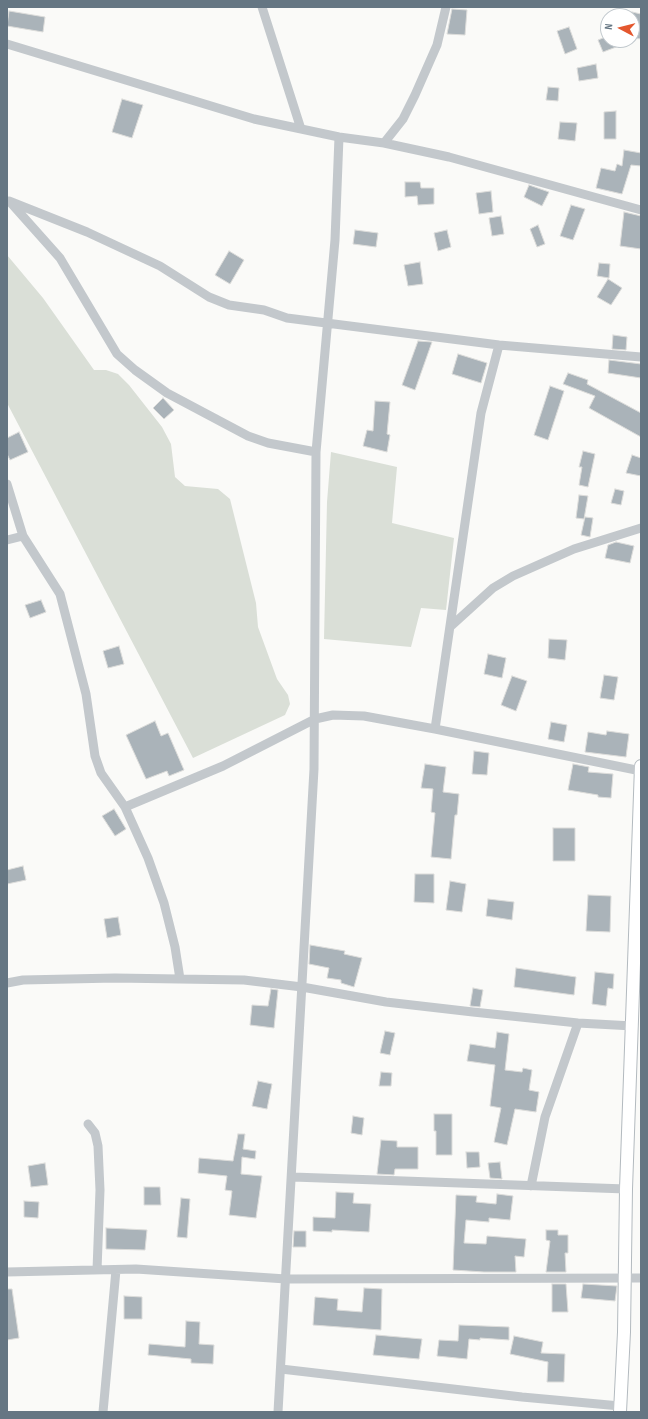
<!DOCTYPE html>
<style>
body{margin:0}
#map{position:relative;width:648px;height:1419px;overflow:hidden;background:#fafaf8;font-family:"Sofia Sans Condensed",sans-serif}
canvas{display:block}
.frame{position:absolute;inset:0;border:8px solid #657683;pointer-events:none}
.north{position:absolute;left:600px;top:8px;width:40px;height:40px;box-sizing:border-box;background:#fff;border:1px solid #c1c8cd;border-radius:50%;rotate:277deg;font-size:11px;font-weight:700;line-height:16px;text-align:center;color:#657683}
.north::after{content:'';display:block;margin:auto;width:14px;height:18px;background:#e4572e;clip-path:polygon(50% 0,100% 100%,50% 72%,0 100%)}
</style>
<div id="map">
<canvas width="648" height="1419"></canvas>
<div class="frame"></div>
<div class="north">N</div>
</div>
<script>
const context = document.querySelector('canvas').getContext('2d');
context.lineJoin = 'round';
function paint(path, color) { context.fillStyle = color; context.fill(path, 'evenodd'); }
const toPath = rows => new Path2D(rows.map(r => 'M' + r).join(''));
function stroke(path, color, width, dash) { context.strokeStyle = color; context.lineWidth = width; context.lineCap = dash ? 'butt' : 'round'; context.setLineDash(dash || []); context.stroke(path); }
const green = toPath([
 [7,255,43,298,94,370,106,370,118,374,129,385,162,427,171,444,175,477,185,486,218,489,230,499,256,603,258,627,277,679,288,695,290,704,285,715,193,758,7,403],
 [331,452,397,467,392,523,454,538,446,610,421,608,411,647,324,639,327,502]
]);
const building = toPath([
 [452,9,467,10,465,35,447,34,452,9],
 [9,11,45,17,43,32,7,26,9,11],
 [632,12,641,14,641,39,632,38,632,12],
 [569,27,577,49,565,54,557,31,569,27],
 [608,36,608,40,632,41,603,52,598,40,608,36],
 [596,64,598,78,579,81,577,68,596,64],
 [548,87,559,88,558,101,546,100,548,87],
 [122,99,143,105,132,138,112,132,122,99],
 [616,111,616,139,604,139,604,112,616,111],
 [560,122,577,123,575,141,558,139,560,122],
 [624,150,641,153,641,166,631,165,622,194,596,188,601,168,615,171,617,164,622,166,624,150],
 [405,182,420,182,421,188,434,188,434,204,418,205,417,196,405,197,405,182],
 [529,185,549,192,542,206,524,197,529,185],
 [491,191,493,212,479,214,476,193,491,191],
 [571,205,585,209,573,240,560,236,571,205],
 [624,212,641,216,641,249,620,246,624,212],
 [501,216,504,234,492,236,489,218,501,216],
 [538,225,545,244,537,247,530,229,538,225],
 [355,230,378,233,376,247,353,244,355,230],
 [447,230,451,247,438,251,434,233,447,230],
 [229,251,244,260,230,284,215,275,229,251],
 [420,262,423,284,408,286,404,265,420,262],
 [599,263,610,264,609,278,597,276,599,263],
 [608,279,622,288,611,305,597,297,608,279],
 [613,335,627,337,626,350,612,349,613,335],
 [418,341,432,342,415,390,402,385,418,341],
 [458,354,487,363,481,383,452,374,458,354],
 [609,360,641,364,641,378,608,373,609,360],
 [568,373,588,380,587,384,641,413,641,437,589,408,595,396,563,384,568,373],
 [550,386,564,391,548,440,534,435,550,386],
 [163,398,174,410,164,419,153,408,163,398],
 [375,401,390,402,387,434,390,435,387,452,363,446,367,430,373,431,375,401],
 [19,432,28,452,10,460,7,454,7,438,19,432],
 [583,451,595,454,588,487,579,485,582,467,579,467,583,451],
 [632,455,641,458,641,476,626,473,632,455],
 [615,489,624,491,621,505,611,503,615,489],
 [579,495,588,496,584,519,576,518,579,495],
 [585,517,593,518,590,537,581,535,585,517],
 [616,542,634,546,630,563,605,558,608,545,616,542],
 [41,600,46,612,30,618,25,605,41,600],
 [549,639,567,640,565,660,548,658,549,639],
 [119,646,124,664,108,668,103,651,119,646],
 [488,654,506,658,502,678,484,674,488,654],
 [604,675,618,677,614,700,600,698,604,675],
 [512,676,527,681,516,711,501,705,512,676],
 [155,721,161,736,168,733,184,770,169,776,167,771,146,779,126,735,155,721],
 [551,722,567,725,564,742,548,739,551,722],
 [607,731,629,734,626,757,585,752,588,732,606,735,607,731],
 [474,751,489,753,487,775,472,774,474,751],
 [425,764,446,767,443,792,459,794,457,815,455,815,451,859,431,857,435,813,431,812,433,789,421,788,425,764],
 [573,764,589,767,588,772,613,774,611,798,598,797,598,795,568,790,573,764],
 [114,809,126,829,115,836,102,816,114,809],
 [553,828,575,828,575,861,553,861,553,828],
 [23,866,26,880,7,884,7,870,23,866],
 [415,874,434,874,434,903,414,902,415,874],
 [450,881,466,884,462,912,446,910,450,881],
 [588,895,611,896,610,932,586,931,588,895],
 [488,899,514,902,512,920,486,916,488,899],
 [118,917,121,935,107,938,104,919,118,917],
 [310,945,345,951,344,954,362,958,354,987,341,983,341,980,327,978,329,968,309,964,310,945],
 [516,968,576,977,574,995,514,987,516,968],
 [595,972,614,974,613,989,608,988,606,1006,592,1004,595,972],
 [473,988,483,990,480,1007,470,1006,473,988],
 [271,989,278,990,274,1028,250,1025,252,1005,268,1006,271,989],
 [385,1031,395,1033,390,1055,380,1053,385,1031],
 [497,1032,509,1034,505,1070,522,1072,523,1068,532,1070,529,1090,539,1092,536,1112,515,1109,507,1145,494,1142,501,1108,490,1106,495,1065,467,1061,470,1044,495,1048,497,1032],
 [381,1072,392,1073,391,1086,379,1086,381,1072],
 [258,1081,272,1084,267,1109,252,1106,258,1081],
 [434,1114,452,1114,452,1155,436,1155,436,1131,434,1131,434,1114],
 [353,1116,364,1118,362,1135,351,1133,353,1116],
 [238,1134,245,1134,243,1149,256,1151,255,1159,242,1157,241,1174,262,1176,256,1218,229,1215,232,1191,225,1190,227,1176,198,1173,199,1158,233,1161,238,1134],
 [381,1140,397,1141,397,1147,418,1147,418,1169,395,1169,394,1175,377,1174,381,1140],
 [466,1152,479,1152,480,1167,467,1168,466,1152],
 [500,1162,502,1179,490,1178,488,1163,500,1162],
 [45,1163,48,1185,31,1187,28,1166,45,1163],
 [144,1187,160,1187,161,1205,144,1205,144,1187],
 [336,1192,354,1193,353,1203,371,1204,369,1232,332,1230,332,1232,313,1231,313,1217,335,1218,336,1192],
 [497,1194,513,1196,510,1220,489,1218,489,1222,466,1220,464,1243,486,1244,487,1236,526,1239,524,1257,515,1256,516,1272,484,1272,453,1270,456,1195,477,1196,476,1202,496,1204,497,1194],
 [181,1198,190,1199,187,1238,177,1237,181,1198],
 [24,1201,39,1202,38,1218,24,1217,24,1201],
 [106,1228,147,1230,145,1250,106,1249,106,1228],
 [546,1230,558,1230,558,1235,568,1235,568,1253,565,1253,566,1272,546,1272,550,1241,546,1240,546,1230],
 [294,1231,306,1231,306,1247,293,1247,294,1231],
 [552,1284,566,1284,568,1312,552,1312,552,1284],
 [583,1284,617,1286,615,1301,581,1298,583,1284],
 [364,1288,382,1289,381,1330,313,1325,315,1297,338,1299,337,1310,362,1312,364,1288],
 [7,1289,12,1289,19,1338,7,1340,7,1289],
 [124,1296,142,1297,142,1319,124,1319,124,1296],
 [186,1321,200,1322,199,1344,214,1345,213,1364,191,1363,191,1359,148,1355,149,1344,185,1347,186,1321],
 [459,1325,509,1327,509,1340,480,1338,480,1340,469,1339,467,1359,437,1356,439,1340,458,1341,459,1325],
 [376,1335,422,1339,419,1359,373,1355,376,1335],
 [514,1336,543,1342,541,1353,565,1354,564,1382,547,1382,548,1362,510,1354,514,1336]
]);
const street = toPath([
 [262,7,301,129],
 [7,44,254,119,339,137,384,143,449,157,641,210],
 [384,143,403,119,415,95,437,45,446,7],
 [9,201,87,232,160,266,209,297,229,305,264,310,287,318,499,345,641,357],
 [11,203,60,258,117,354,135,370,167,393,248,436,268,443,316,452],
 [7,484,23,536,60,594,86,694,95,756,101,773,125,807,148,858,164,903,175,947,180,979],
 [7,540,23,536],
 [450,627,493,588,513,576,574,549,641,528],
 [435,729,481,413,499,345],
 [125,807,223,766,315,719,333,715,364,716,435,729,641,771],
 [7,983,23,980,115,978,244,980,302,987,386,1002,473,1012,578,1023,633,1026],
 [88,1124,95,1133,98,1146,100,1190,97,1270],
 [293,1177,626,1189],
 [531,1186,545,1117,578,1023],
 [7,1272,136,1269,286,1279,641,1278],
 [281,1369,522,1397,620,1406],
 [103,1412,116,1270],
 [278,1412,314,769,316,452,335,240,339,137]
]);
const secondary = toPath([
 [620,1412,624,1332,626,1189,641,766]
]);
paint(green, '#dadfd7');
paint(building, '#aab3b9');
stroke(building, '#dcdcda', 1);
stroke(secondary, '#b3babf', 14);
stroke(street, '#c3c8cc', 9);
stroke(secondary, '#fff', 12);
</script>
